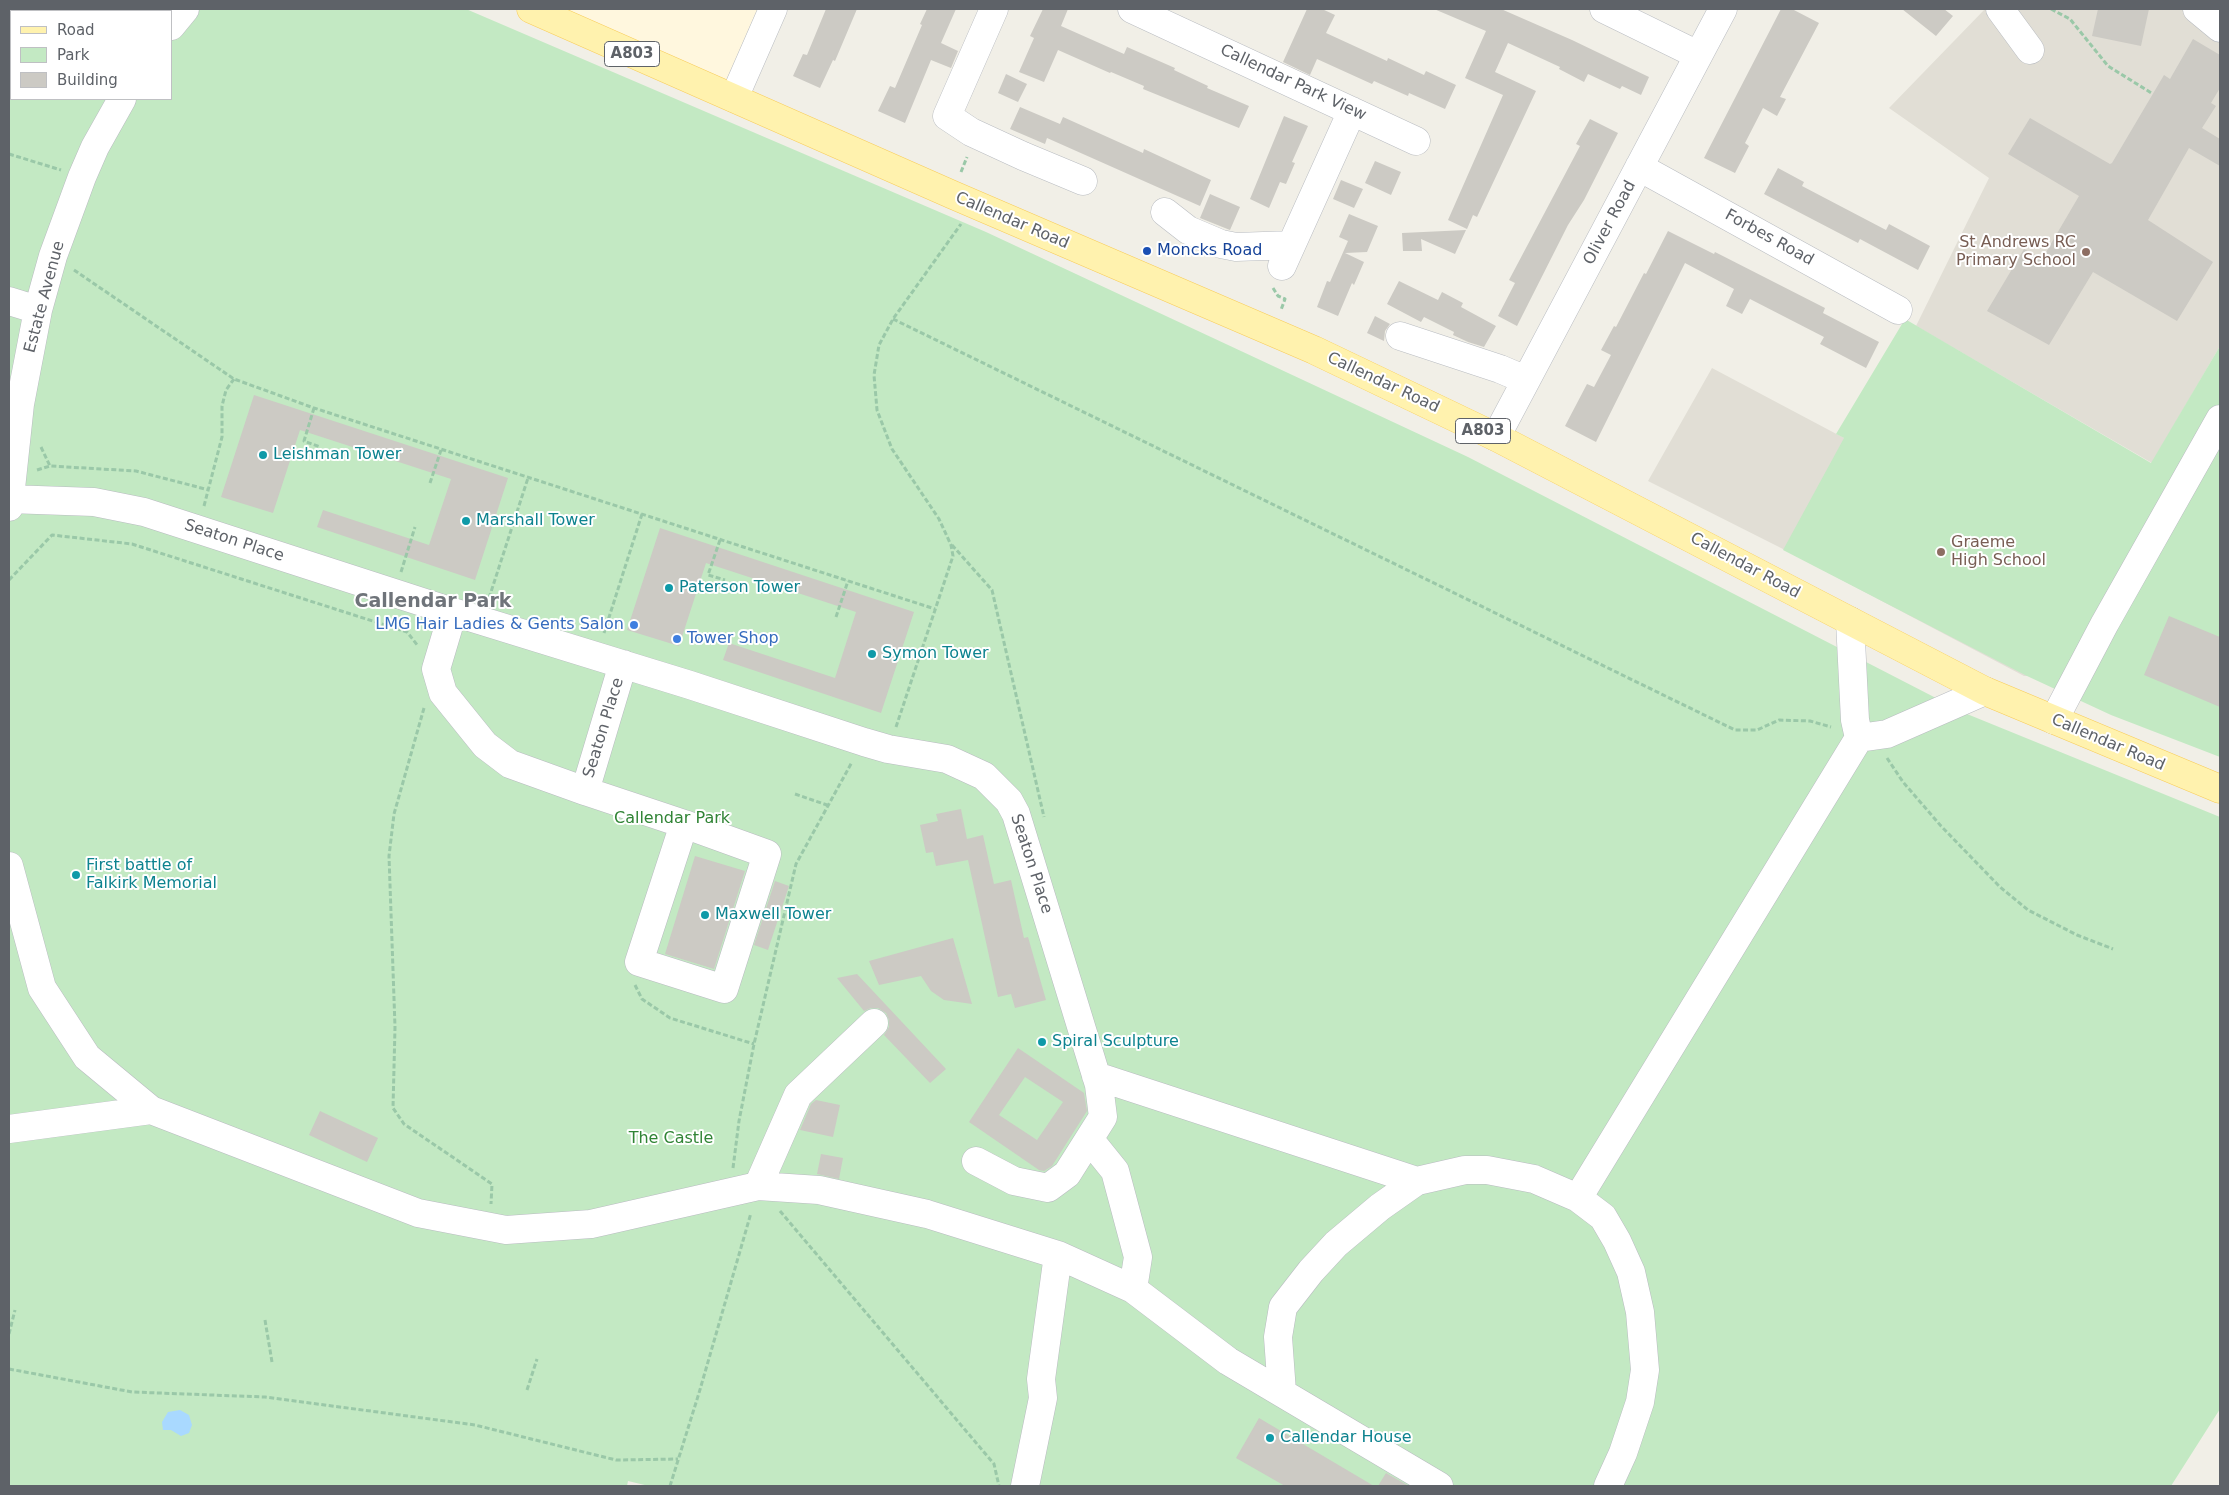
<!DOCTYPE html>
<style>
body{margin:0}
#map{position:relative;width:2229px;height:1495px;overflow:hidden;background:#f1efe7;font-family:"DejaVu Sans",sans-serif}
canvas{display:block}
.frame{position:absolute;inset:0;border:10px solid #5e6268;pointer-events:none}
.legend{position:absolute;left:10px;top:10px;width:162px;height:90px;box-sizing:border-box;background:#fff;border:1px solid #bfc0c3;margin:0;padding:6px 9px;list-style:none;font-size:15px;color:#5e6268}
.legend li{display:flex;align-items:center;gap:10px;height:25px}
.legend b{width:25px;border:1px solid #bfc0c3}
</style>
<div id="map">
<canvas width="2229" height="1495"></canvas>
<div class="frame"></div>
<ul class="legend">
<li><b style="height:6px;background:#fff2ae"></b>Road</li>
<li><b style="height:14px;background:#c3e9c3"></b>Park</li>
<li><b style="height:14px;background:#cccac4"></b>Building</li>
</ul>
</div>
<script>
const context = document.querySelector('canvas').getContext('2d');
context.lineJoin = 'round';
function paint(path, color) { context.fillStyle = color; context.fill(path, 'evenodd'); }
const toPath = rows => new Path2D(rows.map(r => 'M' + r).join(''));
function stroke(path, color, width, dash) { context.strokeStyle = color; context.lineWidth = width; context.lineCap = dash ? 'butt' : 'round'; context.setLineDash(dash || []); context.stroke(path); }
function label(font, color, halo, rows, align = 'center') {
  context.font = font + ' "DejaVu Sans",sans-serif'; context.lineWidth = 4; context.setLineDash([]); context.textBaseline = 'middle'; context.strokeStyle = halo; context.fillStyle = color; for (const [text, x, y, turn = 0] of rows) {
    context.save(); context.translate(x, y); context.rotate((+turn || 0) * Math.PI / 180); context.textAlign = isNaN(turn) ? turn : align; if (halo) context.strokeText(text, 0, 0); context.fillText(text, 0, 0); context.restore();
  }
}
const commercial = toPath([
 [531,9,775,9,734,98]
]);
const education = toPath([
 [1985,9,2208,9,2220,20,2220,346,2152,463,1916,326,1989,178,1889,108],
 [1712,368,1844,438,2032,676,2024,676,1783,549,1648,481]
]);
const green = toPath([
 [9,9,466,9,986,232,1468,457,1967,714,2220,817,2220,1409,2171,1486,649,1486,628,1481,627,1486,9,1486],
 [11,11,171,11,171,99,11,99],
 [1905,319,2151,463,2220,346,2220,757,2111,715,2027,676,1783,550,1844,438,1836,434]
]);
const water = toPath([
 [180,1410,189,1415,192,1425,189,1433,181,1436,171,1430,163,1430,162,1422,168,1412]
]);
const building = toPath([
 [826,9,857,9,835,61,833,60,820,88,793,76,803,54,807,55],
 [927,9,956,9,941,43,958,51,951,68,931,60,905,123,878,111,890,86,895,88,922,25,920,24],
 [1043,9,1068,9,1061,26,1124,54,1127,47,1175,68,1174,70,1208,86,1207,88,1249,106,1239,128,1143,89,1144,86,1111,72,1110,73,1058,50,1044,82,1019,72,1034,38,1030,36],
 [1307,9,1322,9,1335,15,1326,33,1387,61,1388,58,1424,75,1426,71,1456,85,1445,109,1409,93,1408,96,1374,81,1372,84,1317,59,1310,75,1283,62],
 [1434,9,1501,9,1572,40,1649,77,1641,95,1622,86,1620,89,1588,74,1584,82,1559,69,1560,67,1508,43,1495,72,1536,91,1477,217,1473,215,1467,229,1448,220,1503,95,1465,78,1486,31],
 [1781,9,1792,9,1819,23,1780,97,1786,99,1777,116,1763,108,1745,143,1749,146,1735,173,1704,158],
 [1902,9,1944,9,1953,16,1936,36],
 [2098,9,2149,9,2141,46,2092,36],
 [2193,39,2220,55,2220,88,2211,103,2216,106,2202,128,2220,139,2220,166,2189,148,2148,220,2213,262,2177,321,2093,272,2049,345,1987,311,2024,249,2042,259,2079,196,2008,154,2030,118,2110,164,2112,163,2164,75,2170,79],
 [1006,74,1027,84,1018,102,998,93],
 [1020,107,1060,124,1063,117,1143,153,1144,149,1211,180,1200,206,1047,138,1045,144,1010,129],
 [1284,116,1308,126,1292,162,1295,163,1286,184,1280,182,1269,208,1250,199],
 [1590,119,1618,133,1584,200,1568,225,1517,326,1498,316,1515,283,1509,280,1580,146,1576,144],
 [1375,161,1401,172,1391,195,1365,183],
 [1778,168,1804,182,1802,186,1886,230,1889,224,1930,246,1918,270,1860,239,1858,243,1764,194],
 [1341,180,1363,189,1354,208,1333,199],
 [1210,194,1240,207,1230,230,1200,218],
 [1349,214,1378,226,1367,252,1345,253,1364,262,1354,285,1352,283,1338,316,1317,307,1327,281,1330,282,1348,241,1339,237],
 [1466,230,1455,254,1421,239,1422,251,1403,251,1402,233],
 [1668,231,1714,254,1715,252,1825,308,1823,313,1879,342,1866,368,1820,344,1824,337,1750,299,1742,314,1726,306,1734,289,1685,263,1596,442,1565,426,1587,384,1594,387,1611,355,1601,350,1614,326,1616,327,1644,273,1646,274],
 [1399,281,1438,300,1442,292,1463,303,1461,307,1496,326,1484,347,1468,342,1453,335,1454,332,1424,317,1421,322,1387,304],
 [1375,316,1390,324,1385,331,1384,341,1367,333],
 [254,395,508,478,475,580,317,527,323,510,429,545,451,479,300,430,273,513,221,497],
 [660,528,914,612,881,713,723,660,729,643,835,678,856,612,706,563,679,646,627,630],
 [2169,616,2220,637,2220,707,2144,675],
 [961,809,967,839,983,835,994,884,1011,880,1024,938,1028,937,1046,1000,1015,1008,1011,994,998,997,968,860,936,866,933,852,926,853,920,825,938,821,936,814],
 [695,856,745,871,714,969,665,954],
 [775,881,789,886,768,950,754,945],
 [953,938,972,1004,944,1000,931,991,921,976,879,985,869,961],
 [857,974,946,1069,930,1083,884,1035,889,1027,889,1020,886,1013,878,1008,871,1008,864,1011,837,978],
 [1018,1048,1084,1093,1087,1111,1052,1166,1044,1171,1039,1170,969,1122],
 [1025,1077,1063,1102,1037,1140,999,1115],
 [816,1100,840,1105,833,1137,800,1130,811,1104],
 [320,1111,378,1138,367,1162,309,1135],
 [821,1154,843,1158,839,1179,817,1174],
 [1259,1418,1374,1486,1285,1486,1236,1458],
 [1386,1473,1409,1486,1378,1486]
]);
const path = toPath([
 [2051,9,2070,19,2108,66,2153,94],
 [9,154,61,170],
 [961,172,967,157],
 [74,270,234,379,314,408,935,609],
 [1273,288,1278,296,1285,299,1281,310],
 [893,319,1735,730,1757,730,1779,720,1810,721,1831,727],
 [314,408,304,441,320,447],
 [41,447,50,466],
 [37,470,50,466,136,471,209,490],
 [430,483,441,450],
 [204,506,222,437,222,406,226,390,234,379],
 [720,540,708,575,725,580],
 [952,545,992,590,1044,817],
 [401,572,415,527],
 [9,580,52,535,132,544,407,632,418,646],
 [489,598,528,478],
 [836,617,848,581],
 [604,633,642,514],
 [424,708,394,814,389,856,395,1027,393,1108,404,1124,492,1184,491,1204],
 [896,727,953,556,951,545,939,519,892,449,877,410,874,375,879,345,893,319,961,224],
 [1887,758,1903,782,1941,826,2000,887,2028,910,2077,935,2113,949],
 [795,794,827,805],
 [635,985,642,999,670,1018,754,1044],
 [733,1168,739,1121,754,1044,796,864,852,762],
 [780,1211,994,1464,999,1486],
 [265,1320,272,1362],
 [9,1334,15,1310],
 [9,1369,132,1392,265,1397,475,1425,616,1460,678,1459],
 [527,1390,537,1359],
 [670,1486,699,1393,751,1213]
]);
const minor = toPath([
 [994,9,947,116,971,132,1023,156,1083,181],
 [1132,9,1416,141],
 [1604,9,1698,55],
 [2000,9,2030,50],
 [2197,9,2220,28],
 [171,26,185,9],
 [734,98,773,9],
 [1639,167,1898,310],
 [1165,212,1188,230,1221,244,1236,247,1291,245],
 [1282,266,1352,111],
 [9,301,38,310],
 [1400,336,1500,369,1526,380],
 [1496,437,1723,9],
 [9,499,94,502,144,512,453,612,690,685,864,742,888,749,947,759,984,776,1009,801,1016,814,1099,1085,1103,1117,1067,1174,1048,1188,1014,1181,976,1161],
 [9,507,20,404,38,310,53,256,82,177,95,147,122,99],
 [453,612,436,669,443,693,485,745,510,764,585,791,623,664],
 [1850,621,1855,720,1859,738,1887,734,1985,691],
 [2054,720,2105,623,2220,419],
 [585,791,684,824,767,854,724,989,639,962,684,824],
 [9,866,42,988,87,1057,151,1110,418,1213,506,1230,591,1224,758,1186,819,1190,927,1214,1058,1255,1133,1289,1228,1361,1439,1486],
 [1096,1076,1417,1181],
 [9,1129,151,1110],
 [1090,1140,1115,1171,1138,1257,1133,1289],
 [758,1186,798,1095,874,1023],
 [1578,1198,1859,738],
 [1282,1392,1278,1337,1283,1307,1311,1271,1336,1244,1380,1207,1417,1181,1465,1170,1487,1170,1534,1179,1578,1198,1603,1217,1617,1241,1631,1272,1640,1312,1645,1370,1640,1402,1623,1453,1608,1486],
 [1025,1486,1043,1398,1041,1379,1058,1255]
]);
const major = toPath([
 [531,9,953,195,1314,350,1496,437,1985,691,2220,789]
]);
const markers = [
 [1147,251,5,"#1a4fb4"],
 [2086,252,5,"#8d6e63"],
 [263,455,5,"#0f9aa8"],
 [466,521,5,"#0f9aa8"],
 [1941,552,5,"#8d6e63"],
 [669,588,5,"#0f9aa8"],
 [634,625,5,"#3f7fe0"],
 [677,639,5,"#3f7fe0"],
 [872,654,5,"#0f9aa8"],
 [76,875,5,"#0f9aa8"],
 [705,915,5,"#0f9aa8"],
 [1042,1042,5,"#0f9aa8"],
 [1270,1438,5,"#0f9aa8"]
];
const shields = [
 [632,54,55],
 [1483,431,55]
];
const shieldNames = [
 ["A803",632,54],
 ["A803",1483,431]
];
const streetNames = [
 ["Callendar Park View",1293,83,25],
 ["Callendar Road",1012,221,23],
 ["Oliver Road",1610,223,-62],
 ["Forbes Road",1769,238,29],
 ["Estate Avenue",45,297,-75],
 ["Callendar Road",1383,383,25],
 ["Seaton Place",234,541,18],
 ["Callendar Road",1745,566,28],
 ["Seaton Place",604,728,-73],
 ["Callendar Road",2108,743,23],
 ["Seaton Place",1031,864,72]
];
const educationNames = [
 ["St Andrews RC",2076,243],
 ["Primary School",2076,261],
 ["Graeme",1951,543,"left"],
 ["High School",1951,561,"left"]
];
const transitNames = [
 ["Moncks Road",1157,251]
];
const cultureNames = [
 ["Leishman Tower",273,455],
 ["Marshall Tower",476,521],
 ["Paterson Tower",679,588],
 ["Symon Tower",882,654],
 ["First battle of",86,866],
 ["Falkirk Memorial",86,884],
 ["Maxwell Tower",715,915],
 ["Spiral Sculpture",1052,1042],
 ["Callendar House",1280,1438]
];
const shopNames = [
 ["LMG Hair Ladies & Gents Salon",624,625],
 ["Tower Shop",687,639,"left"]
];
const parkNames = [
 ["Callendar Park",672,819],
 ["The Castle",671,1139]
];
const quarterNames = [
 ["Callendar Park",433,602]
];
paint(commercial, '#fff7de');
paint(education, '#e1ded5');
paint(green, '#c3e9c3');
paint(water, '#a9d9ff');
paint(building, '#cccac4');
stroke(minor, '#b9bcc1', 29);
stroke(major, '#f8cc59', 29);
stroke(path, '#9ac8a8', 3, [5, 2.5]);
stroke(minor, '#fff', 28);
stroke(major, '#fff2ae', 28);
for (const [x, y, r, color] of markers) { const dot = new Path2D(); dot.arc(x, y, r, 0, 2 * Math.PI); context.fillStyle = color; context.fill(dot); stroke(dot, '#fff', 2); }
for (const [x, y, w] of shields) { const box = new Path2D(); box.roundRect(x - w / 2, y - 12.5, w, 25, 4); context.fillStyle = '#fff'; context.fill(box); stroke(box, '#5e6268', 1); }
label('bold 15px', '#5e6268', null, shieldNames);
label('16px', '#5e6268', '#fff', streetNames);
label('16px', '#785e54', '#fff', educationNames, 'right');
label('16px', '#164399', '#fff', transitNames, 'left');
label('16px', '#0d838f', '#fff', cultureNames, 'left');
label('16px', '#366cbe', '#fff', shopNames, 'right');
label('16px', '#308435', '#fff', parkNames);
label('bold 19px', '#6f747a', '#fff', quarterNames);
</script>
